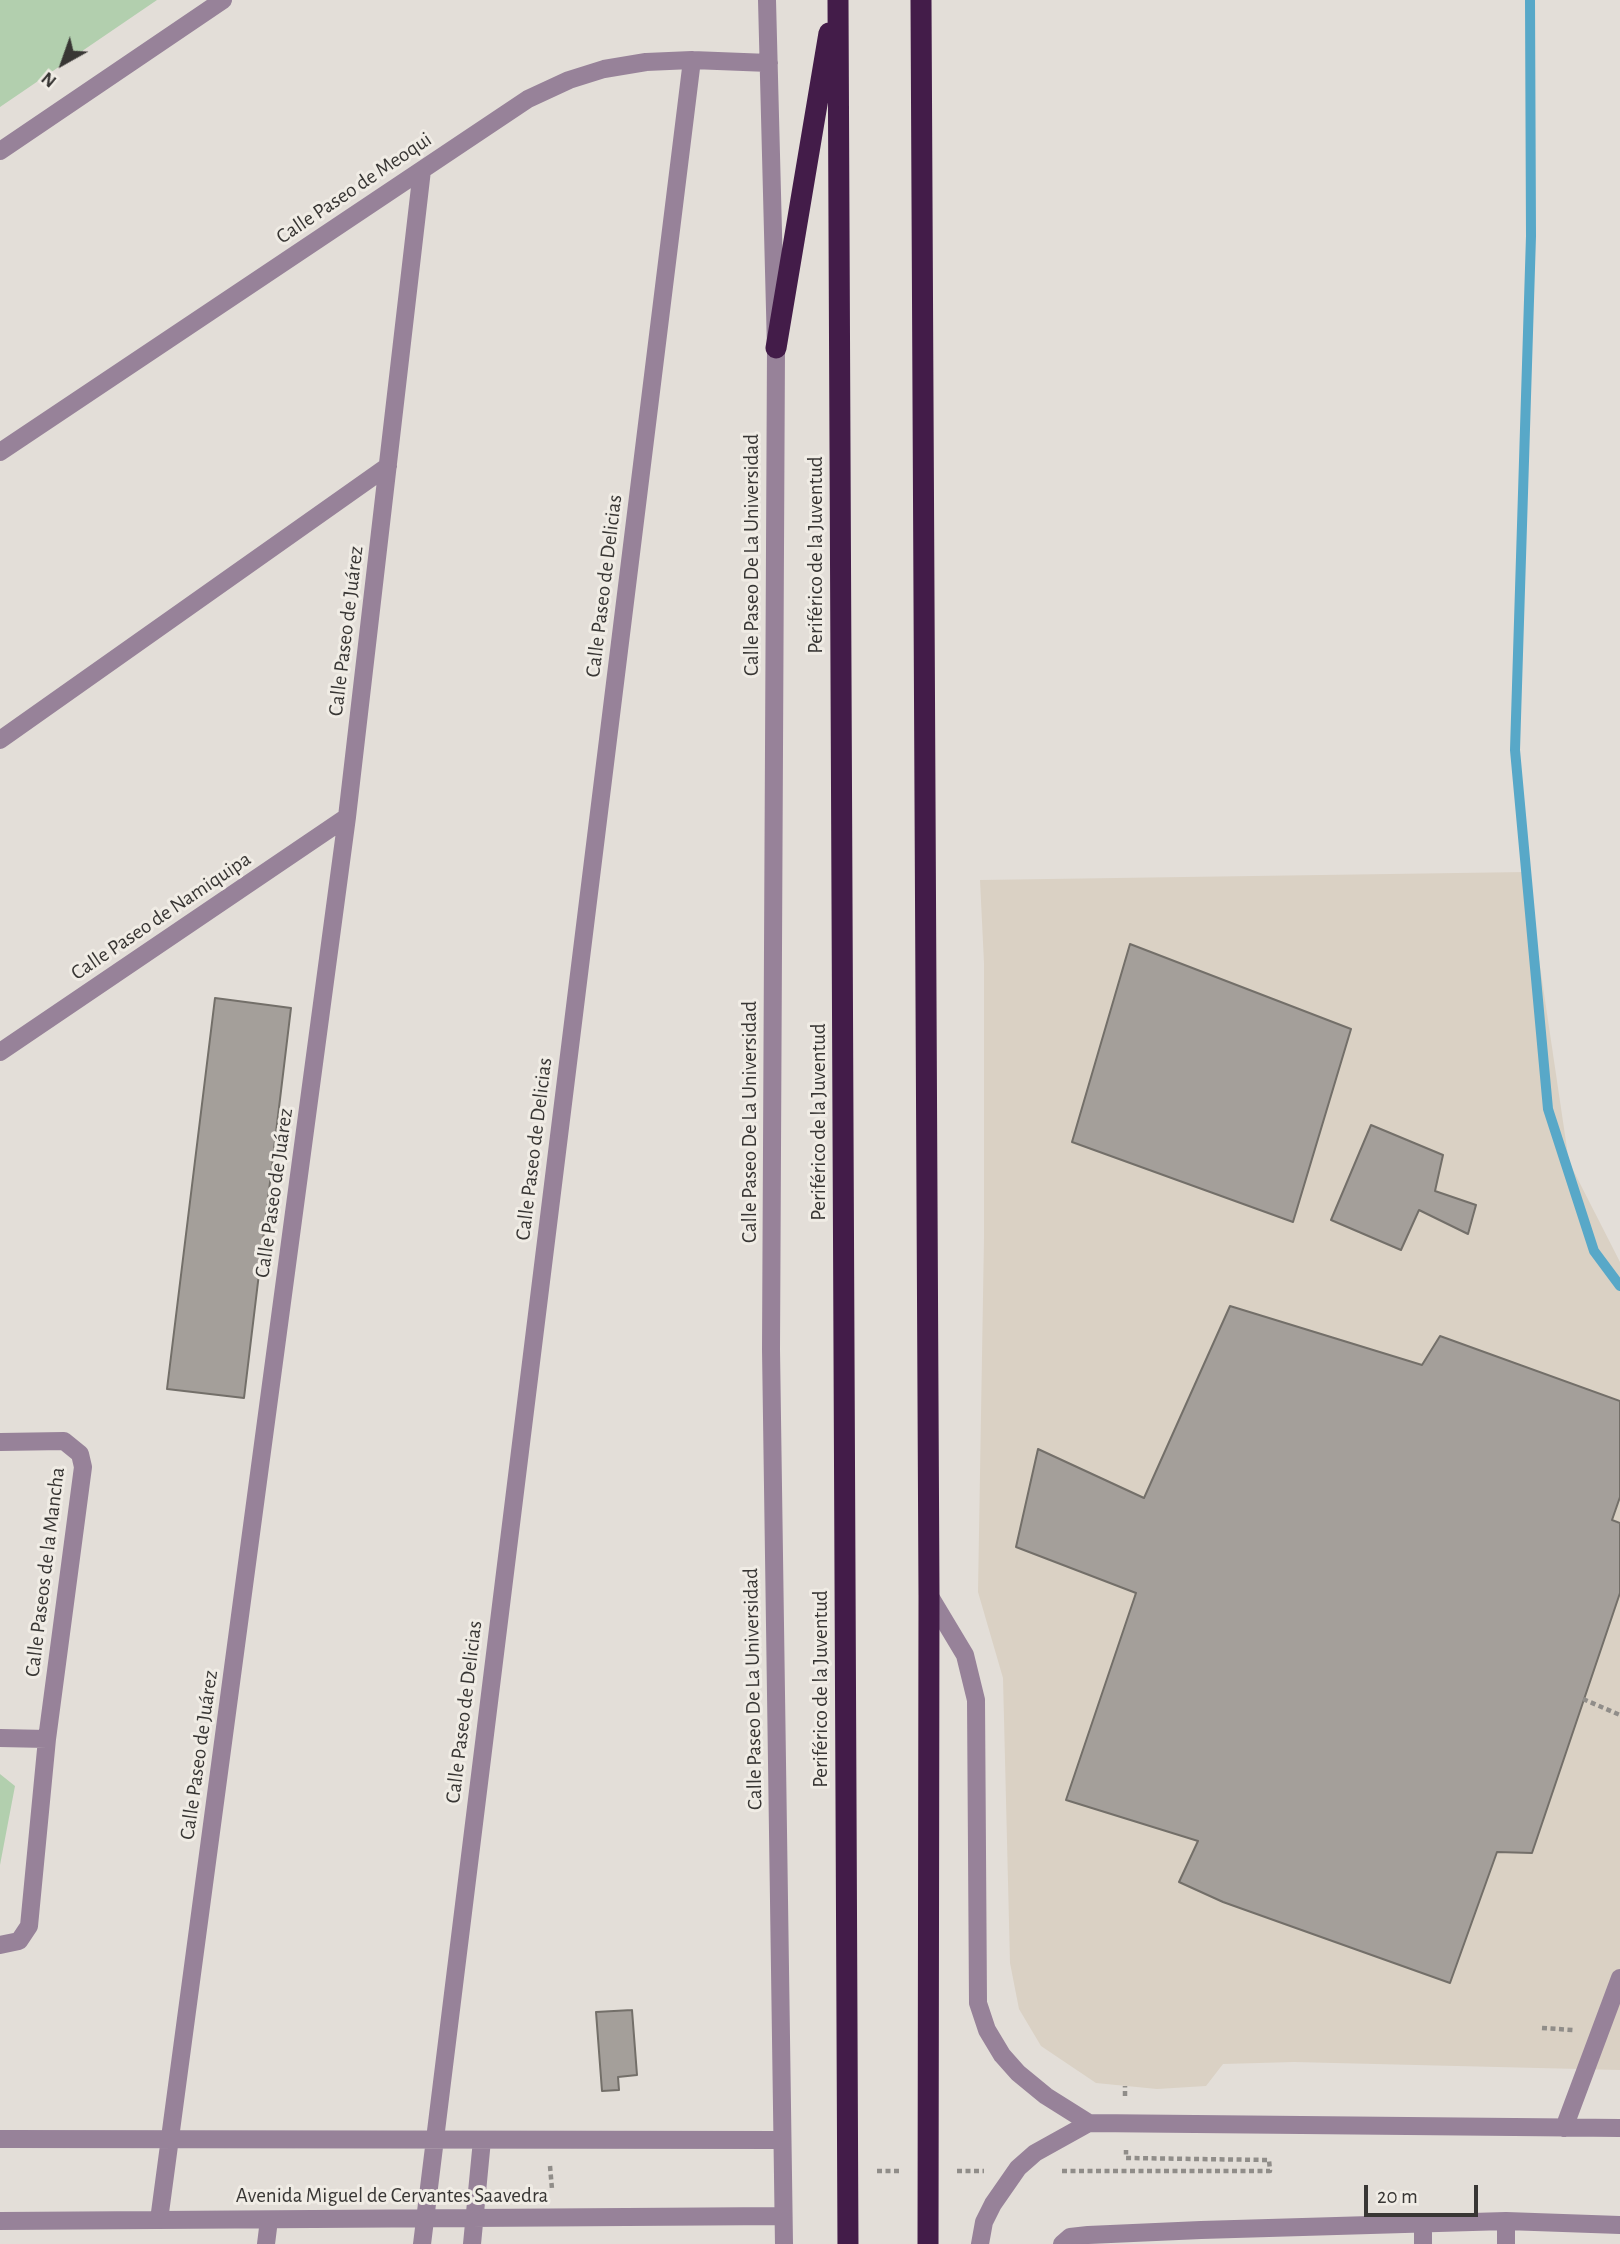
<!DOCTYPE html>
<meta charset="utf-8">
<style>
body{margin:0}
#map{position:relative;width:1620px;height:2244px;overflow:hidden;background:#e3ded8;font-family:"Alegreya Sans",sans-serif}
canvas{display:block}
.north{position:absolute;left:28px;top:28px;width:70px;height:70px;-webkit-text-stroke:5px #f0ece5;paint-order:stroke;rotate:220deg;font-size:19px;font-weight:700;line-height:28px;text-align:center;color:#383634}
.north::after{content:'';display:block;margin:auto;width:24px;height:32px;background:#383634;clip-path:polygon(50% 0,100% 100%,50% 72%,0 100%)}
.scale{position:absolute;left:1364px;top:2185px;width:114px;height:32px;box-sizing:border-box;border:4px solid #383634;border-top:0;padding-left:9px;font-size:21px;line-height:24px;white-space:nowrap;color:#383634;-webkit-text-stroke:5px #f0ece5;paint-order:stroke}
</style>
<div id="map">
<canvas width="1620" height="2244"></canvas>
<div class="north">N</div>
<div class="scale">20 m</div>
</div>
<script>
const context = document.querySelector('canvas').getContext('2d');
context.lineJoin = 'round';
function paint(path, color) { context.fillStyle = color; context.fill(path, 'evenodd'); }
const toPath = rows => new Path2D(rows.map(r => 'M' + r).join(''));
function stroke(path, color, width, dash) { context.strokeStyle = color; context.lineWidth = width; context.lineCap = dash ? 'butt' : 'round'; context.setLineDash(dash || []); context.stroke(path); }
function label(font, color, halo, rows, align = 'center') {
  context.font = font + ' "Alegreya Sans",sans-serif'; context.lineWidth = 6; context.setLineDash([]); context.textBaseline = 'middle'; context.strokeStyle = halo; context.fillStyle = color; for (const [text, x, y, turn = 0] of rows) {
    context.save(); context.translate(x, y); context.rotate((+turn || 0) * Math.PI / 180); context.textAlign = isNaN(turn) ? turn : align; if (halo) context.strokeText(text, 0, 0); context.fillText(text, 0, 0); context.restore();
  }
}
const built = toPath([
 [1526,872,1569,1162,1620,1262,1620,2070,1294,2062,1223,2064,1206,2086,1157,2089,1096,2083,1041,2046,1019,2009,1010,1963,1003,1678,978,1592,984,1238,984,963,980,880]
]);
const green = toPath([
 [0,0,157,0,0,107],
 [0,1774,15,1786,0,1865]
]);
const stream = toPath([
 [1530,0,1531,236,1515,750,1548,1109,1594,1251,1620,1286]
]);
const building = toPath([
 [1130,944,1351,1029,1293,1222,1072,1142,1130,944],
 [215,998,291,1008,244,1398,167,1389,215,998],
 [1371,1125,1443,1155,1435,1191,1476,1205,1468,1234,1419,1210,1401,1250,1331,1220,1371,1125],
 [1230,1306,1422,1365,1440,1336,1620,1401,1620,1497,1612,1520,1620,1523,1620,1593,1532,1853,1497,1852,1450,1983,1223,1902,1179,1882,1198,1841,1066,1800,1136,1593,1016,1547,1038,1449,1144,1498,1230,1306],
 [632,2010,637,2075,618,2077,619,2090,602,2091,596,2012,632,2010]
]);
const path = toPath([
 [1583,1699,1620,1715],
 [1542,2028,1573,2030],
 [1125,2096,1125,2086],
 [550,2166,552,2189],
 [877,2171,900,2171],
 [957,2171,984,2171],
 [1062,2171,1270,2171,1269,2160,1126,2158,1126,2150]
]);
const minor = toPath([
 [767,0,776,348,771,1349,784,2244],
 [0,151,223,0],
 [0,452,528,99,569,80,604,69,646,62,692,60,769,63],
 [0,740,388,466],
 [0,1052,347,817],
 [0,1442,64,1441,80,1454,83,1467,47,1739,29,1926,19,1941,0,1945],
 [929,1595,965,1655,976,1700,978,2003,987,2030,1002,2055,1018,2073,1046,2096,1089,2123],
 [0,1738,47,1739],
 [1564,2128,1620,1978],
 [0,2139,782,2140],
 [159,2220,347,817,422,170],
 [0,2221,783,2216],
 [1423,2223,1423,2244],
 [266,2244,269,2220],
 [422,2244,692,60],
 [472,2244,482,2140],
 [980,2244,984,2222,993,2204,1018,2168,1035,2153,1089,2123,1620,2128],
 [1062,2244,1070,2237,1088,2235,1201,2230,1506,2221,1620,2225],
 [1506,2244,1506,2221]
]);
const highway = toPath([
 [838,0,848,2244],
 [921,0,929,1595,928,2244],
 [776,348,829,33]
]);
const streetNames = [
 ["Calle Paseo de Meoqui",354,188,-34],
 ["Calle Paseo De La Universidad",752,555,-90],
 ["Periférico de la Juventud",816,555,-90],
 ["Calle Paseo de Delicias",604,586,-83],
 ["Calle Paseo de Juárez",346,631,-83],
 ["Calle Paseo de Namiquipa",161,916,-34],
 ["Calle Paseo De La Universidad",750,1122,-90],
 ["Periférico de la Juventud",819,1122,-90],
 ["Calle Paseo de Delicias",534,1149,-83],
 ["Calle Paseo de Juárez",274,1193,-82],
 ["Calle Paseos de la Mancha",45,1572,-83],
 ["Calle Paseo De La Universidad",753,1689,-91],
 ["Periférico de la Juventud",821,1689,-90],
 ["Calle Paseo de Delicias",464,1712,-83],
 ["Calle Paseo de Juárez",199,1755,-82],
 ["Avenida Miguel de Cervantes Saavedra",392,2196]
];
paint(built, '#dad1c4');
paint(green, '#b2cfae');
stroke(stream, '#58a8c8', 10);
paint(building, '#a49f9a');
stroke(building, '#736f69', 2);
stroke(path, '#908d89', 4.5, [5, 3.5]);
stroke(minor, '#978299', 18);
stroke(highway, '#431c49', 21);
label('21px', '#383634', '#f0ece5', streetNames);
</script>
